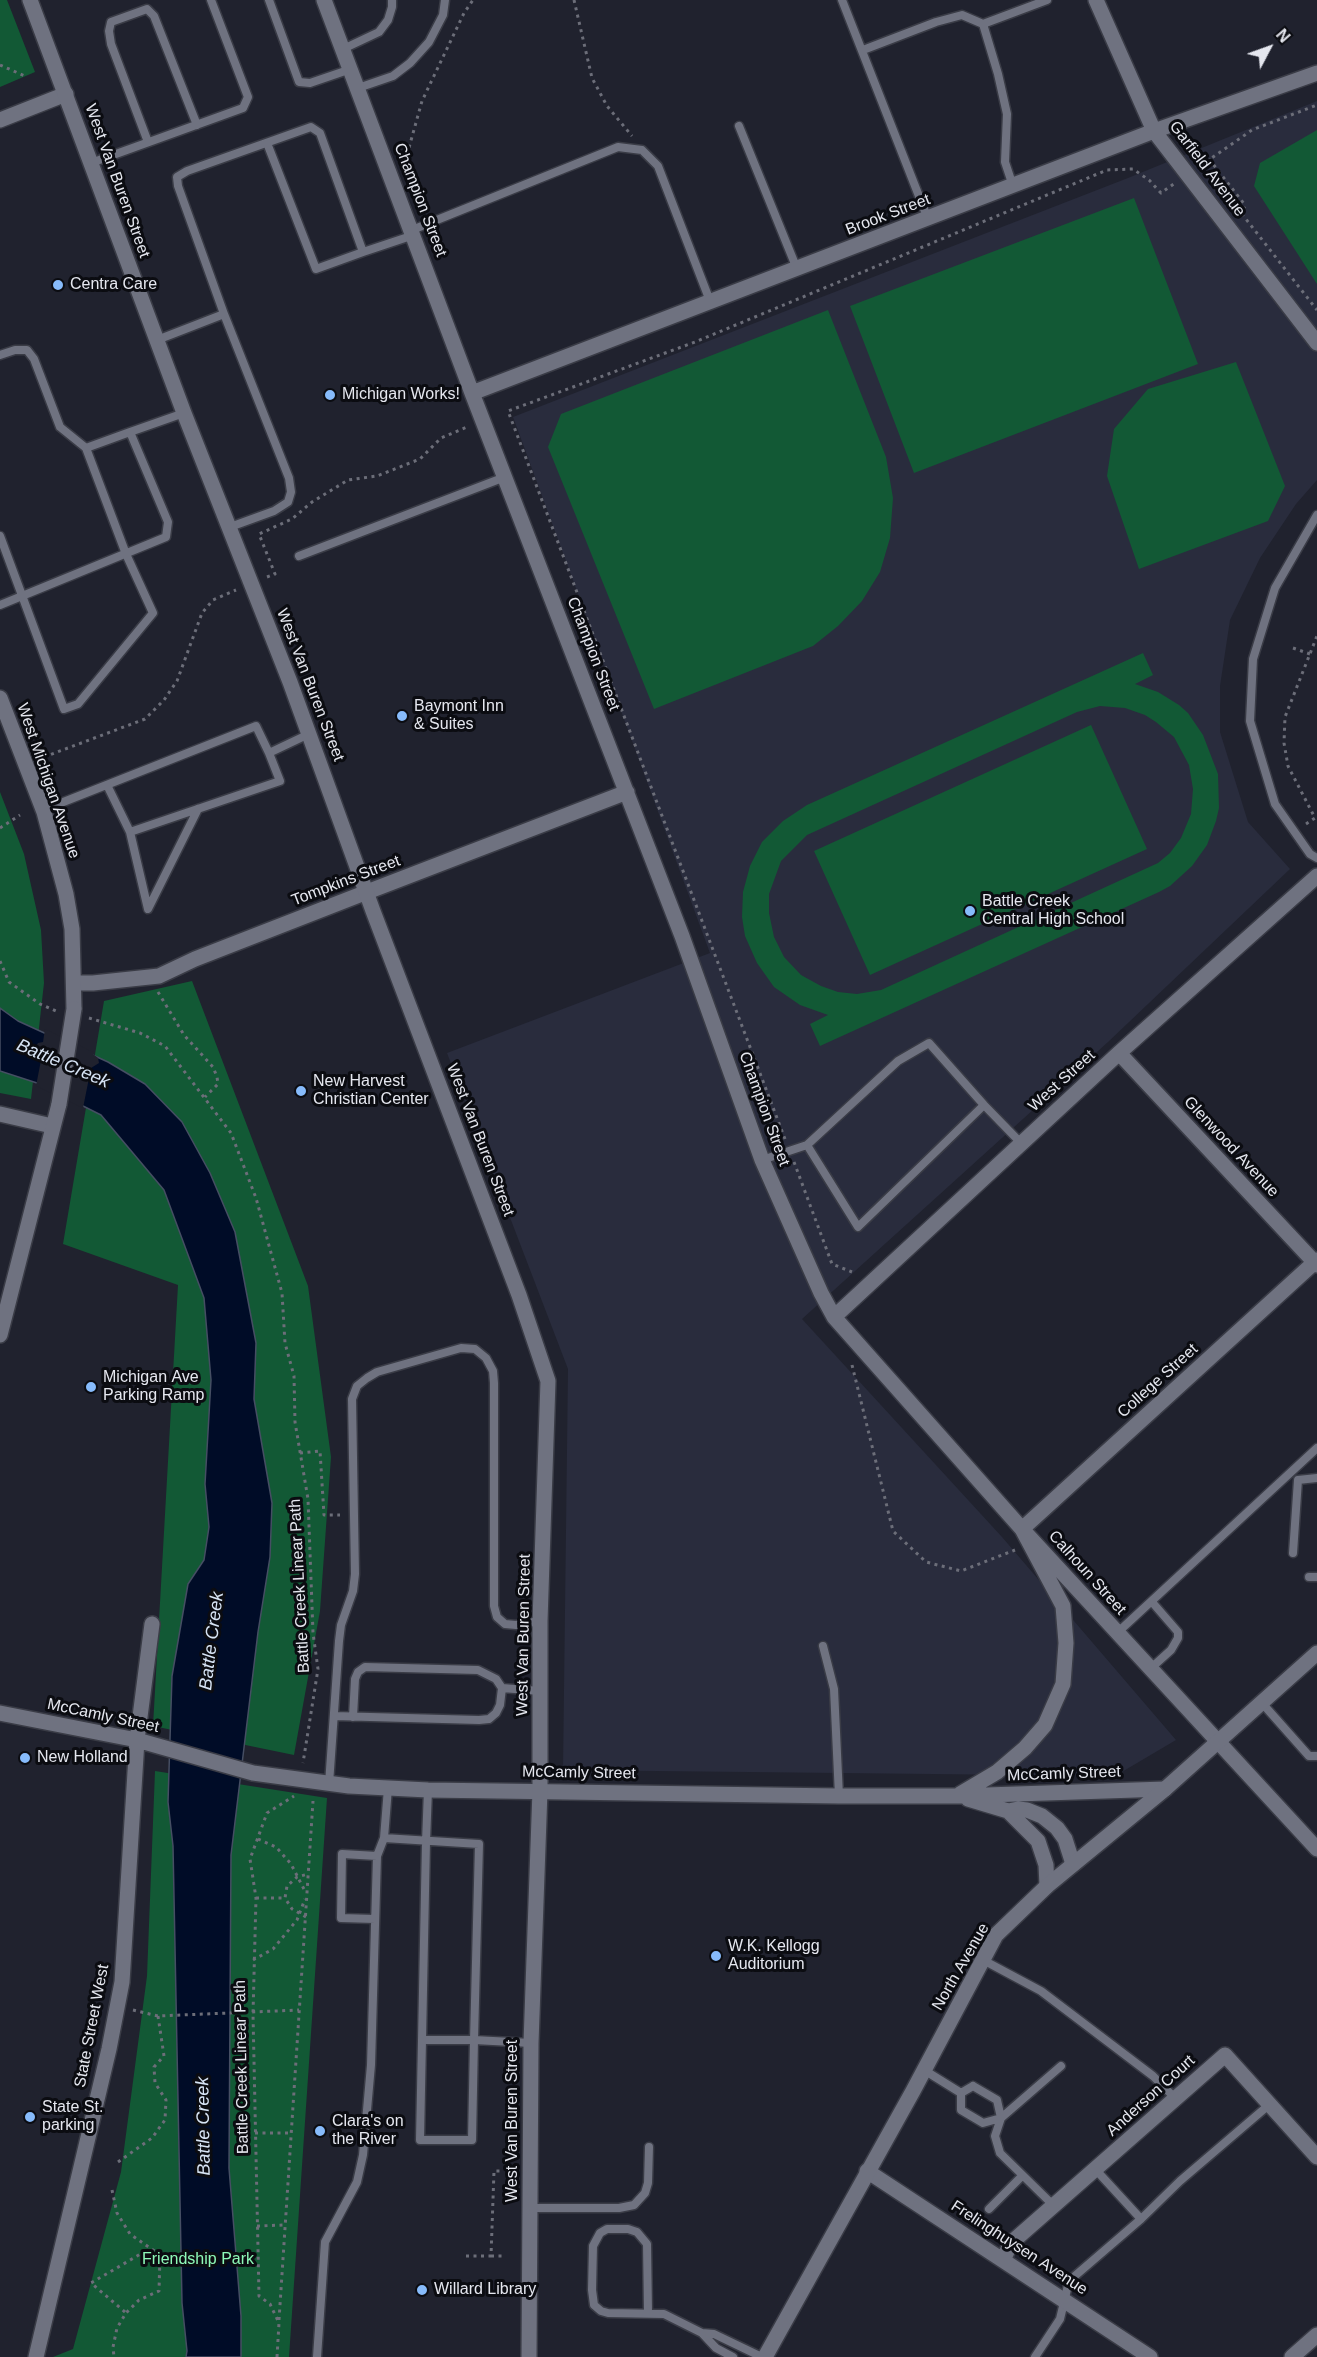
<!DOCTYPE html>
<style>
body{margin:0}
#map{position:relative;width:1317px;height:2357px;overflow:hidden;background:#20222e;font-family:Arial,sans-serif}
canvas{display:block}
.north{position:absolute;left:1239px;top:18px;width:60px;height:60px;-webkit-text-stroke:4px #0b0c11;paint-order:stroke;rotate:49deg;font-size:16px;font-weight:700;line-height:24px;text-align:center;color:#e5e7ef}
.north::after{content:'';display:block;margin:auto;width:21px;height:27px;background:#e5e7ef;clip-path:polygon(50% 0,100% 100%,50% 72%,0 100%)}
</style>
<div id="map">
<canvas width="1317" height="2357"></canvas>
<div class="north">N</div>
</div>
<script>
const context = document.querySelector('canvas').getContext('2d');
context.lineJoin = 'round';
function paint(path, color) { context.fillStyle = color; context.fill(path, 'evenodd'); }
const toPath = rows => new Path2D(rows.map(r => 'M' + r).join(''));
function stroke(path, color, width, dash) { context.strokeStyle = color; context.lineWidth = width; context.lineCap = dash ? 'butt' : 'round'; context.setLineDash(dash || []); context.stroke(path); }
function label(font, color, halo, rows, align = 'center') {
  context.font = font + ' Arial,sans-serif'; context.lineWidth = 6; context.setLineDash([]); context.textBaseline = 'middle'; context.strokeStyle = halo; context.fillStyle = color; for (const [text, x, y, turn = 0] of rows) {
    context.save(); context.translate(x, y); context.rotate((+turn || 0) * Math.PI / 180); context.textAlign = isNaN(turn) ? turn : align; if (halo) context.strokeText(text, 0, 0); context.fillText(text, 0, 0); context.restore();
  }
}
const built = toPath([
 [1317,101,1317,480,1296,504,1260,558,1230,620,1220,686,1220,732,1248,822,1290,869,1108,1042,802,1319,1002,1537,1176,1740,1115,1776,563,1770,568,1369,447,1053,710,953,513,417,1128,178]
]);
const green = toPath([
 [0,0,7,0,35,72,0,87],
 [1317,130,1317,284,1254,186,1260,163],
 [1134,198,1198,364,914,473,850,306],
 [828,310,886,457,893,498,890,538,880,572,862,601,838,626,813,646,654,709,548,447,561,414],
 [1236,362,1285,486,1268,521,1139,569,1107,476,1114,429,1148,389],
 [1143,653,1153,675,1135,684,1158,692,1179,705,1188,713,1203,735,1218,774,1219,808,1216,821,1207,845,1192,866,1170,886,1159,892,820,1046,810,1024,828,1015,800,1005,774,987,757,963,745,936,742,917,743,892,750,866,762,842,783,821,807,805],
 [1100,706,1125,708,1145,715,1156,722,1174,737,1189,765,1193,789,1191,814,1181,838,1170,853,1158,863,881,990,857,994,838,992,821,986,801,975,784,957,774,937,769,913,769,894,781,861,807,835,1077,712],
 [1091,725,1147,849,870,975,814,851],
 [0,792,24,854,41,930,44,983,31,1099,0,1093],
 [192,981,308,1286,331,1457,320,1611,294,1755,153,1726,178,1285,63,1244,104,1001],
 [155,1771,327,1798,289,2357,53,2357,73,2349,121,2172,147,1976]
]);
const water = toPath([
 [0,1008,18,1021,108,1062,145,1084,182,1122,210,1173,235,1232,256,1343,254,1399,272,1503,270,1557,258,1632,231,1855,229,2168,241,2316,241,2357,186,2357,187,2351,182,2303,173,1846,168,1802,172,1676,188,1584,204,1560,209,1527,205,1484,211,1380,204,1298,164,1190,101,1115,37,1083,0,1071,0,1008]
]);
const pier = toPath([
 [45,1029,93,1052,93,1054,98,1058,99,1063,91,1068,83,1108,36,1086,42,1055,35,1048,38,1043,43,1042]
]);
const path = toPath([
 [574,0,592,78,607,106,632,136],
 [0,65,25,76],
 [1209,159,1245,205,1242,214,1317,310],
 [405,162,422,101,464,13,473,0],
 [1200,166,1252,130,1317,105],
 [267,577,275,574,259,534,292,519,312,502,348,480,377,476,420,459,441,438,467,427],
 [1293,648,1310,654],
 [44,757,145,719,164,700,177,681,202,613,213,600,236,590],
 [1306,824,1315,818,1288,766,1284,743,1285,717,1317,636],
 [0,828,20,815],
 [0,961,9,982,40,1004,56,1011],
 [158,992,184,1035,213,1067,217,1077,218,1084,205,1097],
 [89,1018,140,1033,165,1046,231,1133,256,1198,282,1293,285,1343,294,1376,295,1422,308,1499,313,1633,318,1669,303,1763],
 [785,1139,508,411,695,342,1107,170,1133,169,1149,180,1161,193,1175,183],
 [794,1162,832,1264,852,1272],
 [852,1365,893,1531,926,1562,961,1571,1015,1550],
 [300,1453,320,1451,324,1515,340,1515],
 [258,1839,276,1847,291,1864,306,1893],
 [256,1898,285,1898],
 [306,1917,292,1909,285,1898,287,1886,297,1877,308,1874],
 [253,1960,273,1949,297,1920,305,1899],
 [133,2010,158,2016,299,2010],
 [255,2133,292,2133],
 [118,2162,152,2138,165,2120,166,2100,155,2083,154,2067,164,2056,158,2016],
 [112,2190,117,2213,130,2234,160,2255,159,2291,139,2300,126,2313,117,2328,113,2347,114,2357],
 [257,2226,285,2225],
 [466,2256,491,2256,494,2171,501,2171],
 [491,2256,502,2256],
 [125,2312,91,2283,149,2249],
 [279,2320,313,1801],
 [277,2357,279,2323,270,2304,259,2296,253,2014,256,1898,250,1859,267,1813,294,1796]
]);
const service = toPath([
 [269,0,299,82,310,83,351,69],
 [842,0,928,219],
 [983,24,998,74,1007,114,1005,162,1013,186],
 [343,49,379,32,388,20,392,7,392,0],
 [863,50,936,22,962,15,983,24,1047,0],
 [358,88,393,76,410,63,429,42,443,15,445,0],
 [739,126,797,269],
 [148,142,111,44,109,31,111,22,147,9,154,16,197,125],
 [267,143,316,269,363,252],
 [91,163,243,108,248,97,211,0],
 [412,230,618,147,642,150,658,166,710,301],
 [224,314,178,186,177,177,187,171,311,127,320,133,363,252,414,235],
 [157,340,224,314,289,478,291,492,288,502,274,511,230,527],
 [0,355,15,350,27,350,34,359,60,427,86,448,130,432],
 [1317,515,1275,588,1253,659,1250,721,1275,804,1310,854,1317,858],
 [0,536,64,709,78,704,153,613,126,554,86,448],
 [299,556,505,477],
 [0,605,166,537,168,522,130,432,184,413],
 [107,785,130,832,280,781,269,753],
 [43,810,256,726,269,753,309,734],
 [130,832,148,909,198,809],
 [807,1145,858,1227,984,1105],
 [762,1160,807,1145,898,1061,929,1043,984,1105,1021,1143],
 [1293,1553,1298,1480,1317,1478],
 [1309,1577,1317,1577],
 [1117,1633,1317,1448],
 [823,1646,834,1689,839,1796],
 [1150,1669,1171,1650,1178,1638,1178,1632,1152,1602],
 [502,1688,540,1691],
 [1262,1703,1309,1756,1317,1756],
 [334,1716,479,1720,489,1719,496,1713,500,1705,502,1688,496,1679,478,1670,365,1667,358,1672,355,1679,353,1717],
 [329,1784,339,1641,341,1625,353,1591,355,1574,352,1399,357,1386,367,1378,377,1372,461,1348,475,1349,486,1358,493,1371,494,1383,494,1606,497,1617,505,1624,516,1625,540,1621],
 [384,1838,479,1844,474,2040,531,2043],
 [375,1919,341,1918,342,1854,377,1856],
 [983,1960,1041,1991,1153,2076,1176,2099],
 [422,2040,474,2040,472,2140,420,2140,422,2040,426,1842,428,1790],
 [924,2070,961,2093],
 [973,2086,997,2100,1001,2118,983,2123,961,2110,961,2093,973,2086],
 [1096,2170,1141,2219],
 [1053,2205,1000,2153,995,2136,1001,2118,1061,2066],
 [531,2208,619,2208,634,2205,645,2193,648,2183,649,2147],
 [989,2209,1022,2176],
 [648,2312,647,2244,637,2232,628,2229,607,2229,600,2233,593,2246,592,2290,594,2305,601,2311,608,2313,664,2314,702,2333],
 [317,2357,325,2242,357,2182,363,2155,371,2065,377,1856,384,1838,388,1788],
 [733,2357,716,2348,702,2333,714,2334,762,2357],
 [1035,2357,1060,2319,1069,2281,1141,2219,1180,2181,1270,2104]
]);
const minor = toPath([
 [324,0,472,393,682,936,762,1160,821,1293,834,1317,1022,1529,1317,1849],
 [1096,0,1154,131,1317,343],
 [0,120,66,94],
 [472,393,1154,131,1317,73],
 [74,983,93,983,159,976,195,959,367,892,627,792],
 [1119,1053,1317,1265],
 [0,1114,52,1126],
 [834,1317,1119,1053,1317,876],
 [0,1713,137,1740,253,1773,349,1786,428,1790,839,1796,957,1796,1165,1789],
 [960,1794,997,1772,1025,1748,1045,1725,1063,1684,1066,1643,1063,1606,1022,1529,1317,1260],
 [968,1799,1008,1811,1038,1841,1046,1865,1047,1886],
 [1008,1811,1018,1809,1027,1810,1042,1816,1057,1828,1065,1839,1073,1864],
 [867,2171,1150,2357],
 [1003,2260,1011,2243,1225,2055,1317,2157],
 [36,2357,109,2049,122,1982,137,1740,152,1624],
 [1292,2357,1317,2335]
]);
const tertiary = toPath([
 [30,0,184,413,290,682,373,911,519,1295,548,1381,540,1621,540,1790,531,2043,529,2357],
 [0,698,44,812,66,894,72,929,74,1009],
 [0,1335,59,1104],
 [765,2357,913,2091,996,1935,1047,1886,1165,1789,1317,1653]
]);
const tertiaryBridge = toPath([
 [59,1104,74,1009]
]);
const markers = [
 [58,285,6,"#87bbfb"],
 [330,395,6,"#87bbfb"],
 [402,716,6,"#87bbfb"],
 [970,911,6,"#87bbfb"],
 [301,1091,6,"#87bbfb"],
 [91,1387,6,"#87bbfb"],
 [25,1758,6,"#87bbfb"],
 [716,1956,6,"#87bbfb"],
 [30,2117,6,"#87bbfb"],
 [320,2131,6,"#87bbfb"],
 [422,2290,6,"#87bbfb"]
];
const streetNames = [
 ["Garfield Avenue",1207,169,53],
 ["West Van Buren Street",117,181,70],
 ["Champion Street",420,200,69],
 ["Brook Street",888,215,-21],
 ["Champion Street",593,654,69],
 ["West Van Buren Street",310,685,69],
 ["West Michigan Avenue",48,781,71],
 ["Tompkins Street",346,881,-21],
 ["West Street",1062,1081,-42],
 ["Champion Street",764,1109,70],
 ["West Van Buren Street",480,1140,69],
 ["Glenwood Avenue",1231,1147,47],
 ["College Street",1158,1381,-42],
 ["Calhoun Street",1087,1573,48],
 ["Battle Creek Linear Path",300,1586,-93],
 ["West Van Buren Street",524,1635,-89],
 ["McCamly Street",103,1716,12],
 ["McCamly Street",579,1773,1],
 ["McCamly Street",1064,1774,-2],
 ["North Avenue",961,1967,-60],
 ["State Street West",92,2026,-79],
 ["Battle Creek Linear Path",242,2067,-91],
 ["Anderson Court",1151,2096,-42],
 ["West Van Buren Street",513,2121,-90],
 ["Frelinghuysen Avenue",1019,2248,33]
];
const poiNames = [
 ["Centra Care",70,285],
 ["Michigan Works!",342,395],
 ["Baymont Inn",414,707],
 ["& Suites",414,725],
 ["Battle Creek",982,902],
 ["Central High School",982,920],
 ["New Harvest",313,1082],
 ["Christian Center",313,1100],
 ["Michigan Ave",103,1378],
 ["Parking Ramp",103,1396],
 ["New Holland",37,1758],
 ["W.K. Kellogg",728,1947],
 ["Auditorium",728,1965],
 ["State St.",42,2108],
 ["parking",42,2126],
 ["Clara's on",332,2122],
 ["the River",332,2140],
 ["Willard Library",434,2290]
];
const parkNames = [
 ["Friendship Park",198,2260]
];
const waterNames = [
 ["Battle Creek",63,1064,23],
 ["Battle Creek",212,1641,-83],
 ["Battle Creek",204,2126,-91]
];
paint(built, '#292c3d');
paint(green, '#125935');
paint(water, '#000c27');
stroke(water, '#454e63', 1.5);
paint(pier, '#20222e');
stroke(service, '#3a3c46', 11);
stroke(minor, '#3a3c46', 18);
stroke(tertiary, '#3a3c46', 18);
stroke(path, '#6c6e79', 3, [3, 4.5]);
stroke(service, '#6f7280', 8);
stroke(minor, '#6f7280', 15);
stroke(tertiary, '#6f7280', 15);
stroke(tertiaryBridge, '#3a3c46', 18, []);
stroke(tertiaryBridge, '#6f7280', 15);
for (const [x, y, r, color] of markers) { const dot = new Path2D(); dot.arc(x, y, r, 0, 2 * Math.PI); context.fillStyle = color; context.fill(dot); stroke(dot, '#0b0c11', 2); }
label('16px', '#e5e7ef', '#0b0c11', streetNames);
label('16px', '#e5e7ef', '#0b0c11', poiNames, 'left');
label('16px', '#8ef9b8', '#0b0c11', parkNames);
label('italic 18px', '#d7e4f5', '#0b0c11', waterNames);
</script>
